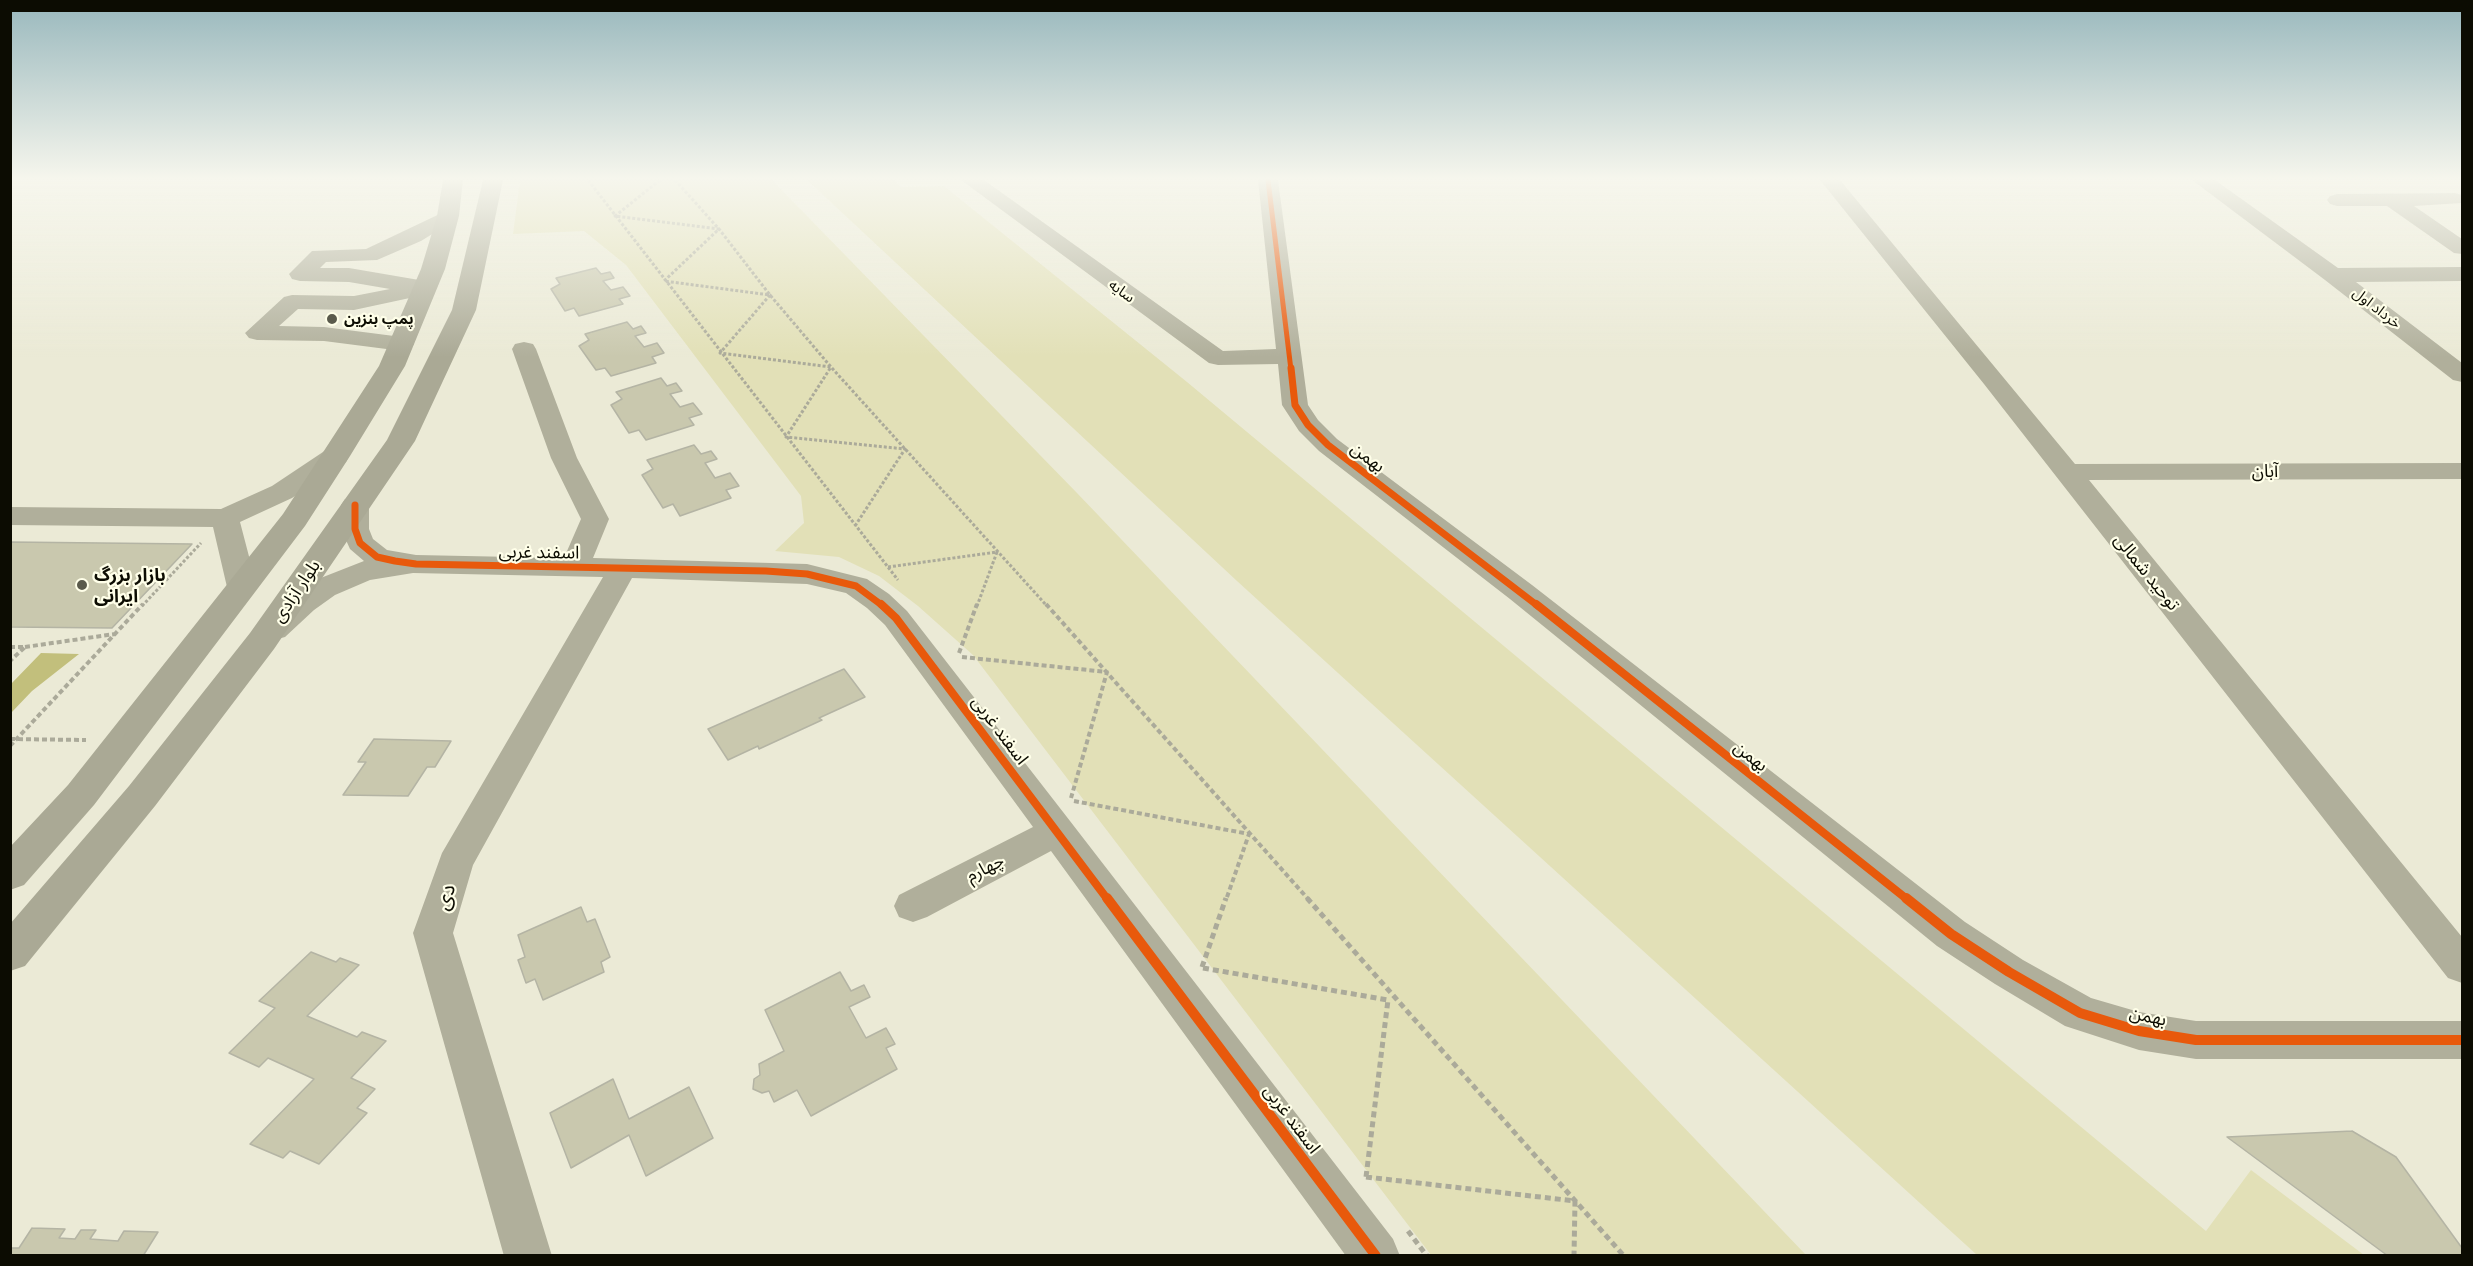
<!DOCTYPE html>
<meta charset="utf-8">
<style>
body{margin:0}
#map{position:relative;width:2473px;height:1266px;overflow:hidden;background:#ebead6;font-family:Ubuntu,sans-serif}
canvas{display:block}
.frame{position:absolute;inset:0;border:12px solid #0c0c02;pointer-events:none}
</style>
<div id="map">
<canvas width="2473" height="1266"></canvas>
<div class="frame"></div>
</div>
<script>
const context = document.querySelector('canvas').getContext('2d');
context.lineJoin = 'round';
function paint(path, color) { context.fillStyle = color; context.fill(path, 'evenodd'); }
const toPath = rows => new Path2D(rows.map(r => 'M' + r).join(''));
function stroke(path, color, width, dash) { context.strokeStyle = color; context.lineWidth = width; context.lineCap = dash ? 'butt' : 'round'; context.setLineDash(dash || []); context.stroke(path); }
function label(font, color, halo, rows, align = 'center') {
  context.font = font + ' Ubuntu,"Noto Sans Arabic",sans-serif'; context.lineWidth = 4.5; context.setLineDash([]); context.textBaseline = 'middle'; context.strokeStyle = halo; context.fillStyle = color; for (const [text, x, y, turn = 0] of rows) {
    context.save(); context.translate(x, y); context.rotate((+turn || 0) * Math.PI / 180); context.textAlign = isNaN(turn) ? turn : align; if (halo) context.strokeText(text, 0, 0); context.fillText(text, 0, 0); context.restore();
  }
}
const green = toPath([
 [520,180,772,180,1077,493,1806,1255,1431,1255,973,655,918,606,879,576,839,557,775,551,804,523,801,496,626,265,584,231,513,234],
 [807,180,895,180,901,187,944,186,1187,382,2206,1231,2251,1170,2364,1255,1977,1255,1237,581]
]);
const water = toPath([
 [41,653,79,654,32,691,11,713,11,684]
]);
const building = toPath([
 [596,268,601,274,610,272,614,278,603,281,611,290,623,287,630,296,619,299,623,304,579,316,574,308,565,311,551,289,560,284,556,278,596,268],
 [627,322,633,329,641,326,646,333,635,336,644,347,657,343,664,353,652,357,656,363,611,376,605,368,596,370,579,346,589,340,585,334,627,322],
 [661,378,667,386,676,383,682,391,670,394,680,407,693,403,702,414,689,418,694,425,646,440,639,430,629,433,611,405,622,399,616,392,661,378],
 [694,445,701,454,711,451,717,459,705,463,715,478,730,473,739,486,726,490,731,498,680,516,673,504,663,508,642,475,653,469,647,460,694,445],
 [10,542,192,544,112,628,10,627,10,542],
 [844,669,865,697,819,718,822,720,759,749,758,746,728,760,708,729,844,669],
 [374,739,451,741,435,767,427,767,408,796,343,795,366,762,358,762,374,739],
 [581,907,587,922,595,919,610,957,601,962,604,972,543,1000,535,979,526,983,518,960,525,957,518,935,581,907],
 [311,952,336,962,340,958,359,965,307,1016,357,1037,362,1032,386,1041,351,1078,375,1089,357,1108,367,1113,319,1164,290,1151,283,1158,250,1144,314,1079,268,1058,259,1067,229,1053,275,1008,259,1001,311,952],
 [840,972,851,991,864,985,870,997,849,1007,866,1038,886,1028,895,1044,886,1048,897,1069,811,1116,797,1090,774,1102,769,1091,762,1093,753,1089,754,1079,760,1075,759,1064,784,1051,765,1010,840,972],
 [613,1079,629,1119,689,1087,713,1138,646,1176,629,1135,571,1168,550,1113,613,1079],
 [2352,1131,2396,1157,2462,1248,2462,1256,2388,1256,2227,1137,2352,1131],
 [32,1228,65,1229,59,1238,75,1239,81,1230,96,1230,90,1239,118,1241,124,1231,158,1232,143,1256,10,1256,10,1248,19,1248,32,1228]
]);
const pathFar2 = toPath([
 [588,180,898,580],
 [660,180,615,216,719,229,664,281,770,295,720,353,831,367,786,437,905,449,855,526],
 [675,180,719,229,770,295,831,367,1047,606],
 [888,567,997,552,977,606],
 [142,606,201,543]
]);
const pathFar1 = toPath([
 [1046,604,1309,900],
 [10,647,25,647,10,661],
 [25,647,115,634],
 [959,653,977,604],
 [962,657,1107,672,1071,798],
 [10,739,86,740],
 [10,746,143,604],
 [1074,801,1249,834,1226,900]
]);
const path = toPath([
 [1307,898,1624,1256],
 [1202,967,1226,898],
 [1203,968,1388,1000,1366,1177],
 [1366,1177,1575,1201,1574,1256],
 [1408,1231,1427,1256]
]);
const minor = toPath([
 [961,180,984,180,1223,351,1276,349,1258,180,1278,180,1308,405,1318,420,1337,439,1532,585,1965,922,2023,960,2091,998,2139,1012,2196,1021,2462,1021,2462,1059,2196,1059,2139,1050,2065,1026,1995,984,1937,946,1510,599,1319,451,1299,431,1282,405,1278,364,1218,365,1209,363,961,180],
 [1820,180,1840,180,2075,464,2462,463,2462,479,2089,480,2462,937,2462,983,2448,978,1984,384,1820,180],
 [2192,180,2215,180,2338,268,2462,267,2462,281,2356,282,2462,363,2462,382,2453,380,2325,280,2192,180],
 [2455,193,2462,195,2462,203,2414,206,2462,239,2462,254,2454,253,2387,206,2337,206,2330,204,2327,200,2330,196,2337,194,2455,193],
 [448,210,455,212,458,216,455,220,421,241,377,260,326,262,320,268,349,268,425,281,433,283,436,288,433,293,354,310,298,309,279,326,324,327,402,337,410,339,414,344,410,349,402,351,324,341,257,340,249,338,245,333,284,297,292,295,354,296,390,289,349,282,300,281,292,279,289,274,312,251,366,249,448,210],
 [524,342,533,344,536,349,577,458,609,519,593,558,807,564,867,579,889,594,907,611,1070,821,1393,1239,1400,1256,1346,1256,1051,851,927,917,913,922,899,917,894,906,899,895,1033,827,885,625,867,608,846,593,807,584,632,578,473,865,453,933,552,1256,504,1256,413,933,442,853,603,577,413,573,370,580,335,595,314,610,285,637,274,640,263,637,258,630,263,623,292,596,313,581,364,561,350,549,341,529,341,505,345,499,355,497,365,499,369,505,369,529,373,539,387,550,416,555,564,558,581,519,551,458,512,349,515,344,524,342],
 [336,448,346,450,349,456,346,462,292,498,240,522,257,587,253,594,242,597,231,594,227,587,213,527,10,525,10,507,221,509,272,486,326,450,336,448]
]);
const major = toPath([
 [443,180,463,180,459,216,445,269,405,366,350,456,305,526,94,805,24,885,10,890,10,847,68,785,283,514,379,366,421,269,437,216,443,180],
 [483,180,503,180,476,310,415,441,274,649,155,806,25,966,10,971,10,924,129,786,250,633,387,440,452,310,483,180]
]);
const cyclewayFar3 = toPath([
 [1268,180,1291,370]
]);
const cyclewayFar2 = toPath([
 [1291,368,1295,405,1308,425,1328,445,1538,606],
 [355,505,355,529,360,543,377,557,395,561,416,564,766,571,807,574,856,586,883,606]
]);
const cyclewayFar1 = toPath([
 [881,604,896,618,1108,900],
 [1536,604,1908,900]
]);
const cycleway = toPath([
 [1107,898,1376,1256],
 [1906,898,1951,934,2009,972,2080,1013,2139,1031,2196,1040,2462,1040]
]);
const markers = [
 [332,319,6,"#5a5a4c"],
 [82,585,6,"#5a5a4c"]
];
const farStreetnames = [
 ["سایه",1122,291,36],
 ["خرداد اول",2377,308,38]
];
const farPoinames = [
 ["پمپ بنزين",344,319]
];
const streetNames = [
 ["بهمن",1368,457,37],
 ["آبان",2265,471],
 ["اسفند غربی",539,552,1],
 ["توحید شمالی",2147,572,51],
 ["بلوار آزادی",296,591,-56],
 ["اسفند غربی",1000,730,53],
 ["بهمن",1751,756,38],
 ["چهارم",985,868,-27],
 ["بهمن",2148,1016,12],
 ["اسفند غربی",1292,1119,53]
];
const poiNames = [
 ["بازار بزرگ",94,575],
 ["ایرانی",94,596]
];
const nearStreetnames = [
 ["دی",445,897,-72]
];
paint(green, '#e2e0b7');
paint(water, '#c2bf7c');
paint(building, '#c9c8ae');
stroke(building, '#b4b4a4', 1.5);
stroke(pathFar2, '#abaa9a', 3, [3, 2]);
stroke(pathFar1, '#abaa9a', 4, [5, 3]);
stroke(path, '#abaa9a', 5, [6, 4]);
paint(minor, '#b0af9b');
paint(major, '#aaa995');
stroke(cyclewayFar3, '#e8590c', 5);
stroke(cyclewayFar2, '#e8590c', 7);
stroke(cyclewayFar1, '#e8590c', 8);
stroke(cycleway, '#e8590c', 10);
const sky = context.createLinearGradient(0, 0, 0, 357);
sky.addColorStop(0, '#99b8bd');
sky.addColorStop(0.5, '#f6f6ed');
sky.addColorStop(1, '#f6f6ed00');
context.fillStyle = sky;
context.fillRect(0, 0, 2473, 357);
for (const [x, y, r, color] of markers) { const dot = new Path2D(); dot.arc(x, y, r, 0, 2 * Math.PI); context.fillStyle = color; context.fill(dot); stroke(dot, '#ffffe9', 2); }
label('15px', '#0c0c02', '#ffffe9', farStreetnames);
label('bold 15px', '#0c0c02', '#ffffe9', farPoinames, 'left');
label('18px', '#0c0c02', '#ffffe9', streetNames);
label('bold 18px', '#0c0c02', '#ffffe9', poiNames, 'left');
label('21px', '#0c0c02', '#ffffe9', nearStreetnames);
</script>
